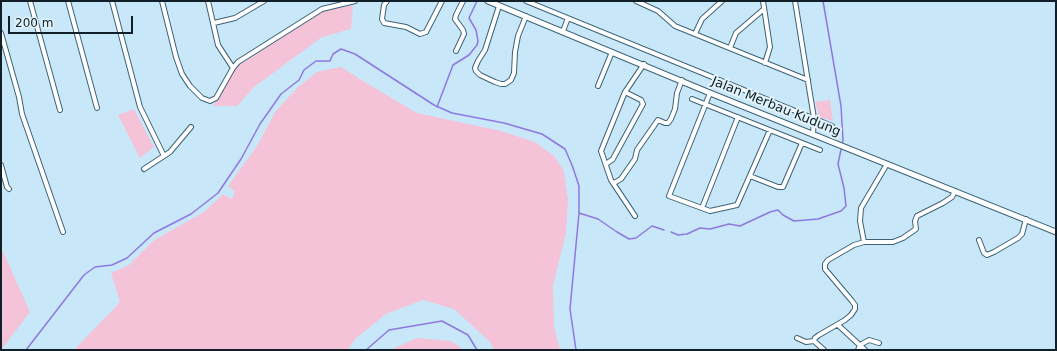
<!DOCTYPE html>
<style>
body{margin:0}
#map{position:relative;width:1057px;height:351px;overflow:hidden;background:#c8e8fa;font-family:"DejaVu Sans",sans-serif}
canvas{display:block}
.frame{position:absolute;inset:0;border:2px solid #112028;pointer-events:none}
.scale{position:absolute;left:8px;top:16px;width:125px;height:18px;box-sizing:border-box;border:2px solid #112028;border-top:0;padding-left:5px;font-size:12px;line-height:14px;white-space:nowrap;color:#112028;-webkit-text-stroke:3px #e2f3fc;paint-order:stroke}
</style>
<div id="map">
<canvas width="1057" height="351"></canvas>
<div class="frame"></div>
<div class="scale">200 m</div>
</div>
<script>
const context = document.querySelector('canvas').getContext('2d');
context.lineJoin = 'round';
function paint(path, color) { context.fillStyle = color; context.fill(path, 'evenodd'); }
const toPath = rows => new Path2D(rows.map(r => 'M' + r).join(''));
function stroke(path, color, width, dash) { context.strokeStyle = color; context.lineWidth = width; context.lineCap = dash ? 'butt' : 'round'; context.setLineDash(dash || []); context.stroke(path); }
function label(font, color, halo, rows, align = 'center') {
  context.font = font + ' "DejaVu Sans",sans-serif'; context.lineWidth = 4; context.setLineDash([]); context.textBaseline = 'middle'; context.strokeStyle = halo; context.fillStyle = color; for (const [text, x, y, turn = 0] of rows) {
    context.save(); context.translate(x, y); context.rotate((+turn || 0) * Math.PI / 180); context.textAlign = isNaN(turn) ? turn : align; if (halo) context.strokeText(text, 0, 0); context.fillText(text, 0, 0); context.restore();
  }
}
const green = toPath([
 [353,5,351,29,322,37,254,87,237,106,213,106,236,67,323,11],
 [341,67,363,81,417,113,501,131,535,142,554,156,564,171,568,199,566,233,553,286,554,327,560,350,494,350,490,342,454,309,423,300,386,314,355,339,348,350,74,350,120,302,111,273,129,265,154,240,204,212,223,194,232,199,235,192,228,186,257,146,275,112,298,87,317,72],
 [830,100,833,121,819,117,815,102],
 [134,109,154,147,140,158,118,115],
 [1,247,30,312,1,350],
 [417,338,451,341,464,350,390,350]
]);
const stream = toPath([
 [437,107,453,65,469,55,477,45,478,41,476,30,469,18,477,1],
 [579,213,598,219,617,232,629,239,636,238,652,226,664,230],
 [671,232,678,235,687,234,700,228,710,229,729,224,740,226,770,212,778,210,783,215,794,221,818,219,841,211,846,206,844,188,838,164,843,140,841,106,823,1],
 [26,350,84,275,95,267,112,265,127,258,154,233,191,214,218,193,241,159,260,124,281,94,299,80,304,70,316,61,330,61,333,54,341,49,355,54,434,105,452,113,504,123,542,134,565,149,572,165,579,186,579,213,570,309,576,350],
 [366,350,389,330,442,321,468,335,477,350]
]);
const minor = toPath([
 [30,1,60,110],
 [68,1,97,108],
 [112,1,140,107,164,156],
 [162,1,176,57,182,74,190,86,202,98,210,101,216,98,233,68,238,62,322,9,355,1],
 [208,1,218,45,233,68],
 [387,1,384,5,382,19,384,23,406,27,420,34,426,32,442,1],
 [526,1,832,126],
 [636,1,658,11,675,26,808,80],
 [763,1,770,47,765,63],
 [795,1,811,100,814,118,813,134],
 [499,6,485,50,478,61,475,68,476,71,480,75,495,82,501,84,505,84,511,80,514,73,515,52,518,36,526,16],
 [214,23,235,18,264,1],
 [563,31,568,18],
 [1,33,19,97,22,114,63,232],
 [695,34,702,19,722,1],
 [730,48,736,33,764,9],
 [456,51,464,34,463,30,455,19,456,15,463,1],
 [598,86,612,52],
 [710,93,669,196,710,211,737,205,770,130],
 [692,99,820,150],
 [606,164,613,159,615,155,643,104,641,100,625,92],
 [1,165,7,187,9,189],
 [144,169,170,152,191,127],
 [750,176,778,187,783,187,802,143],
 [614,183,621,179,635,159,637,150,658,120,665,123,668,123,671,119,675,109,677,93,682,80],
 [702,208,738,117],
 [635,216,611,180,601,151,625,92,644,64],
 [979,240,984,253,987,255,994,252,1018,238,1022,234,1026,219],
 [864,242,860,221,861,208,887,164],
 [838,325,865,350],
 [797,338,806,342,814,341,815,338,819,335,845,320,851,315,855,309,855,305,852,301,825,269,825,264,828,260,854,245,864,242,893,242,903,238,916,229,915,221,917,216,943,203,952,197,955,191],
 [814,341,824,350],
 [858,350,860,345,869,340,879,343]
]);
const major = toPath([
 [488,1,710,93,1056,232]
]);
const streetNames = [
 ["Jalan Merbau Kudung",776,107,22]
];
paint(green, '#f4c3d7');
stroke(stream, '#8f77e0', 1.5);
stroke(minor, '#3d6275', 6);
stroke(major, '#3d6275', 7);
stroke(minor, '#fff', 4);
stroke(major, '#fff', 5);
label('13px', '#112028', '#e2f3fc', streetNames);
</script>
